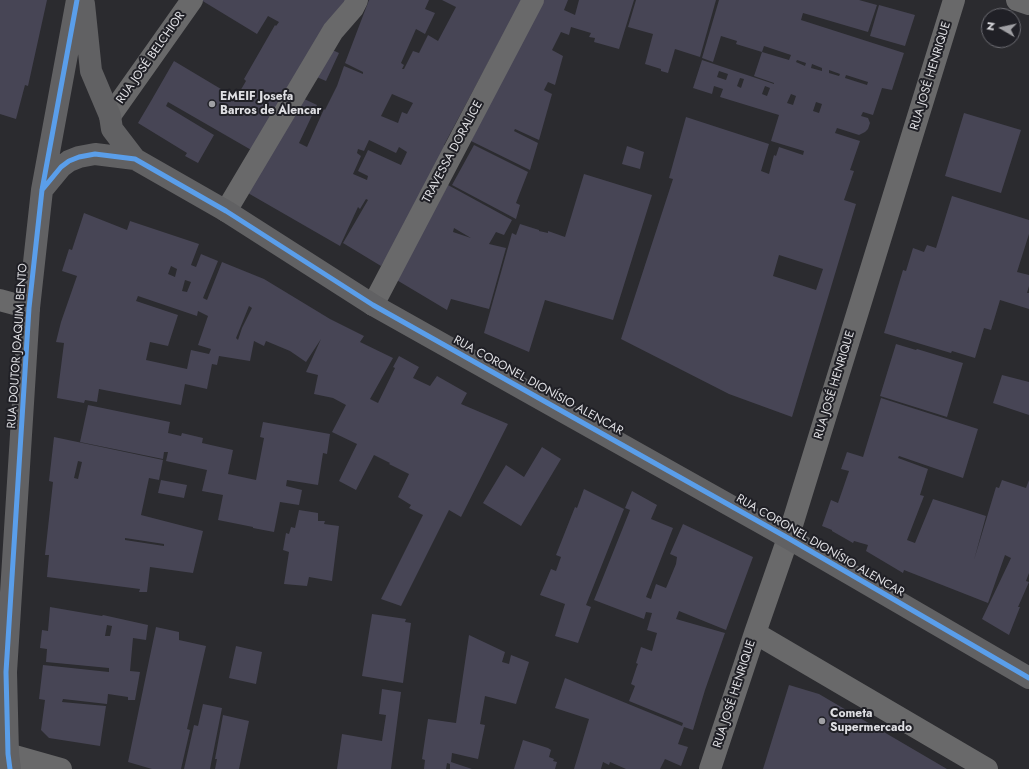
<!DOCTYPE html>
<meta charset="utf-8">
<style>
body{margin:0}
#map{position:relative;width:1029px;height:769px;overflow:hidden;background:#2b2b2f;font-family:Jost,sans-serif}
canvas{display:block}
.north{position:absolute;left:981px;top:8px;width:40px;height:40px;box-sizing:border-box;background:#202026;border:1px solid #6c6c72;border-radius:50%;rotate:279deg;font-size:11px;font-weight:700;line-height:16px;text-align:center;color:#dfdfe3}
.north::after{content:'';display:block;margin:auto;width:14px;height:18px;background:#a0a0a4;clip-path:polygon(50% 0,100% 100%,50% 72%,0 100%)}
</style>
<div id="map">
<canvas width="1029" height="769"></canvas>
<div class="north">N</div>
</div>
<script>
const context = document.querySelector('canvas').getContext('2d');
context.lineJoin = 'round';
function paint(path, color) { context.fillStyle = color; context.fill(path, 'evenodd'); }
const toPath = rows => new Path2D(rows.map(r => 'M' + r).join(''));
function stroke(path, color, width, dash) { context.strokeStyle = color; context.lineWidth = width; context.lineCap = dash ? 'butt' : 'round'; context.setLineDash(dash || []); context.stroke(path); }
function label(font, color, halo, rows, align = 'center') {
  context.font = font + ' Jost,sans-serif'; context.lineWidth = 4; context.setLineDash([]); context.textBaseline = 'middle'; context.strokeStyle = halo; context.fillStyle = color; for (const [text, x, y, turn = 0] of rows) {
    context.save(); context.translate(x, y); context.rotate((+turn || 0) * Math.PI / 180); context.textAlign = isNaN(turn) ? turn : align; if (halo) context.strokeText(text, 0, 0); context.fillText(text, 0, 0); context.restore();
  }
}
const building = toPath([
 [0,0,47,0,28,86,25,85,16,119,0,114],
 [201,0,348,0,253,151,168,102,166,106,214,135,198,163,185,156,187,153,138,123,151,101,174,61,236,98,246,81,244,79,275,25,276,26,279,22,268,16,257,34],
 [369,0,429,0,425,9,435,13,425,34,416,29,401,63,404,65,402,69,404,69,413,51,419,53,428,35,438,41,456,7,442,0,527,0,504,33,444,145,448,147,411,218,381,266,343,243,368,200,366,199,360,209,358,207,340,246,234,185,300,97,317,105,299,143,307,147,324,109,325,110,337,86,344,66,363,74,363,72,345,63],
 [392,94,413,103,407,114,402,112,398,123,381,116],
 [369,140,396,153,399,147,407,152,401,165,368,150,358,171,368,176,367,180,353,174,361,156,357,153,358,149,364,151],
 [541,0,568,0,564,10,575,15,579,0,634,0,619,49,594,42,595,38,589,37,591,33,571,27,569,35,561,32,552,50,563,56,555,85,548,82,544,90,552,94,539,140,515,129,514,131,538,143,530,170,471,141],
 [636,0,716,0,700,57,675,49,668,73,661,71,661,69,645,64,653,34,628,27],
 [719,0,859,0,877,5,868,32,803,13,801,20,904,53,892,90,882,88,873,115,863,112,861,116,868,118,870,123,868,129,865,132,859,135,837,128,835,133,860,141,850,170,854,171,844,200,856,204,792,417,729,394,621,339,673,179,669,178,686,117,769,144,761,171,769,174,774,155,776,156,779,147,803,155,804,151,771,141,779,115,720,97,723,89,714,86,712,94,693,88,702,60,774,84,774,83,754,76,762,52,789,60,791,55,764,46,762,52,736,44,737,41,721,36,713,62,702,58],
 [797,60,806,63,805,66,796,62],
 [812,64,822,68,822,71,811,68],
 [829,70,840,74,839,76,829,73],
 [719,71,728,74,726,80,717,77],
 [846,75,868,82,867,85,845,78],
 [740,78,744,79,741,88,737,86],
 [765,86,770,88,767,96,762,94],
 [791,94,796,96,793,105,787,103],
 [816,102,822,104,819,113,813,111],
 [779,255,823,269,816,290,773,276],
 [879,5,915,15,905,46,870,36],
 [328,48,339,53,326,81,312,75],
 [964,113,1021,130,1001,193,945,176],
 [474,145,528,172,516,203,520,205,516,219,452,185],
 [627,146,644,152,640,169,622,164],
 [584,174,652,195,613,320,545,300,529,352,484,333,512,233,516,235,520,224,539,230,539,231,548,233,548,231,565,237],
 [448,185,512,220,504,235,496,232,489,244,506,248,489,309,451,299,447,310,395,279],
 [454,228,471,238,453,232],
 [952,196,1029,220,1029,234,1017,272,1029,275,1029,286,1027,293,1029,293,1029,309,1000,300,991,330,984,328,975,358,952,351,951,353,884,333,903,270,906,271,913,248,924,252,927,245,936,248],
 [84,213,127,230,130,221,199,244,191,265,196,267,201,254,218,261,203,298,207,300,222,262,264,279,330,319,364,336,360,342,393,358,370,399,378,403,395,368,393,367,399,356,419,367,413,378,430,386,437,376,467,393,461,404,508,424,461,517,449,510,401,606,381,599,423,515,409,508,411,505,398,497,409,474,389,464,390,463,374,455,356,490,339,481,357,444,332,432,346,405,333,398,314,394,318,375,306,372,321,339,306,362,290,351,266,341,264,346,254,341,250,361,219,356,217,365,212,364,207,389,185,384,181,405,99,389,97,402,85,400,84,403,57,398,64,343,56,342,61,322,77,276,62,271,69,249,72,250],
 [171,266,177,269,175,277,168,274],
 [185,280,191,282,187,292,182,291],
 [138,296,197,316,198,311,208,316,198,345,211,349,209,354,191,350,187,369,146,360,150,342,168,346,178,315,136,301],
 [249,306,252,308,242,328,238,340,236,338],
 [896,344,916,350,917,349,963,363,947,417,880,396],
 [1002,375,1029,382,1029,415,993,403],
 [881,398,978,429,963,478,899,456,898,458,928,469,920,495,924,496,907,540,915,543,933,499,986,516,974,560,996,487,999,488,1002,480,1026,488,1029,480,1029,573,1026,581,1029,582,1018,607,1020,607,1009,635,982,619,1011,558,1005,555,988,603,904,570,903,573,866,551,868,545,854,541,853,543,832,531,832,530,822,526,831,500,838,503,849,471,841,469,847,452,863,457],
 [88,405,170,422,168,433,181,436,182,433,203,438,202,443,233,450,228,474,256,480,264,438,260,437,263,422,330,434,327,454,323,453,318,485,287,480,286,486,302,490,299,505,280,502,274,532,253,528,253,527,218,520,223,495,202,491,207,470,166,461,168,452,164,452,163,459,80,442],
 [54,437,163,460,159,480,149,478,141,515,203,531,193,573,150,567,147,592,139,592,140,589,47,577,49,555,45,555,53,482,49,481],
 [78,461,82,462,78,479,74,478],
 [125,538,164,544,164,546,125,540],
 [542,447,561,459,521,526,483,503,506,465,524,477],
 [161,480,187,485,184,498,158,493],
 [584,489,624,509,586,605,591,607,578,643,555,636,565,604,540,595,551,569,556,571,561,557,556,555,575,507,577,508],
 [632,491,657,505,651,519,673,528,646,597,651,599,656,584,666,588,676,564,677,557,670,554,683,524,753,557,726,630,679,611,676,619,725,633,705,690,693,730,684,727,678,744,688,747,681,766,665,759,660,769,626,769,610,762,609,765,603,762,601,769,574,769,589,719,555,708,565,678,682,726,683,723,629,701,635,686,631,684,637,666,638,664,636,663,641,647,652,651,657,633,647,630,652,613,646,612,644,619,594,600,630,510,625,508],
 [299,510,318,513,318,521,325,521,324,524,339,526,332,581,309,577,307,586,284,584,289,552,283,550,286,533,289,534,291,527,295,528],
 [50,607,102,616,103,615,148,625,146,640,133,638,130,671,140,672,135,700,128,700,128,697,108,694,107,704,63,699,62,702,106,706,100,746,49,738,41,730,45,700,39,699,43,665,109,672,109,668,46,662,47,649,40,648,42,630,48,631],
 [107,625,112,626,110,636,105,636],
 [372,614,406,619,405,622,411,623,403,683,362,676],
 [156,627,179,632,179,640,206,646,187,729,190,730,181,769,152,769,128,762],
 [469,635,505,652,502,662,509,664,511,655,529,662,516,704,485,696,480,724,485,725,478,759,452,753,451,762,472,769,450,769,450,764,447,763,446,769,424,769,425,760,422,759,428,719,456,723],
 [236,646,262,652,256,684,229,678],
 [789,685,819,694,947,769,763,769],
 [382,689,401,692,391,769,337,769,342,734,382,741,386,715,379,714],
 [203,704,222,708,210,769,184,769,194,725,198,726],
 [223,715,249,721,239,769,215,769,217,759,215,759],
 [523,740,548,748,551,750,549,757,554,759,553,761,557,762,555,769,514,769]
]);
const minor = toPath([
 [1017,0,1029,4],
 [110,116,192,0],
 [226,211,333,31,353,8,357,0],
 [0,300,29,308],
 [373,305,533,0],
 [755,633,987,769],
 [8,754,61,769],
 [710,769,755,633,788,538,954,0]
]);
const major = toPath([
 [84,4,91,71,110,116,112,129,135,159],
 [42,190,61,167,69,161,79,157,95,154,135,159,226,211,373,305,788,538,1029,678],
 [10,769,8,754,6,672,29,308,42,190,77,0]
]);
const cycleway = toPath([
 [42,190,61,167,69,161,79,157,95,154,135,159,226,211,373,305,788,538,1029,678],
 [10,769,8,754,6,672,29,308,42,190,77,0]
]);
const markers = [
 [212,104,4,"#a0a0a4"],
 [822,721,4,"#a0a0a4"]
];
const streetNames = [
 ["RUA JOSÉ BELCHIOR",151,58,-55],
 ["RUA JOSÉ HENRIQUE",931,76,-73],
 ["TRAVESSA DORALICE",453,152,-62],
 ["RUA DOUTOR JOAQUIM BENTO",18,346,-86],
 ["RUA JOSÉ HENRIQUE",835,385,-73],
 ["RUA CORONEL DIONÍSIO ALENCAR",538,386,29],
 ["RUA CORONEL DIONÍSIO ALENCAR",820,546,30],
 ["RUA JOSÉ HENRIQUE",735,694,-72]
];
const poiNames = [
 ["EMEIF Josefa",220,97],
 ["Barros de Alencar",220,111],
 ["Cometa",830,714],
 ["Supermercado",830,728]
];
paint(building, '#474555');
stroke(minor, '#69696a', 22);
stroke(major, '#616163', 22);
stroke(cycleway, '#5a9eea', 5);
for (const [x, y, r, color] of markers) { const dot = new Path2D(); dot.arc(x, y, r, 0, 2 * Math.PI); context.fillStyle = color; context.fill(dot); stroke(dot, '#202026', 1.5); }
label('12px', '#dfdfe3', '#202026', streetNames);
label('bold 12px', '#dfdfe3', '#202026', poiNames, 'left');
</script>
